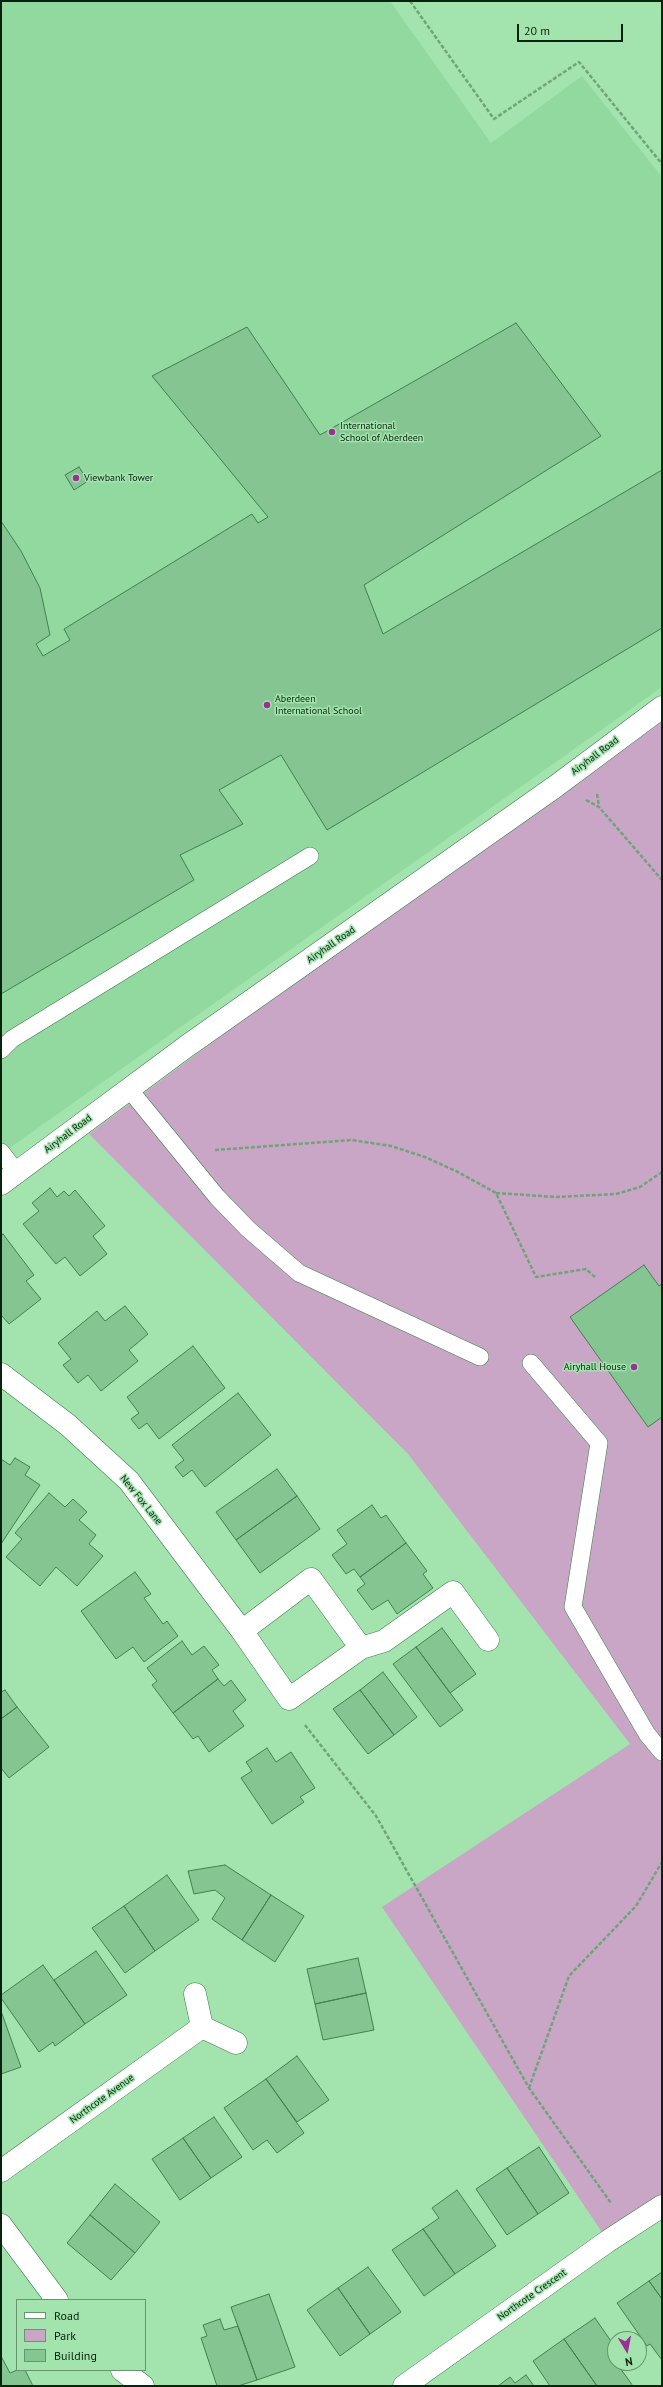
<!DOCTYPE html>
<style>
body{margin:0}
#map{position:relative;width:663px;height:2387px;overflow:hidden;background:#a3e4ae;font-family:"PT Sans",sans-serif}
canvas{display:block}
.frame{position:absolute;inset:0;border:2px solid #07220e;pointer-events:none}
.legend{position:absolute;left:16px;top:2299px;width:130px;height:72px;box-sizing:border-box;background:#a3e4ae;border:1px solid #65966e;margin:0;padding:5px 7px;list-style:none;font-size:12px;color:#07220e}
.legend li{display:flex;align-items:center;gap:8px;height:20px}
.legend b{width:20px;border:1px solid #65966e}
.north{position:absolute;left:607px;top:2331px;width:40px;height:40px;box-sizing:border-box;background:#a3e4ae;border:1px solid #65966e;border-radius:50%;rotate:170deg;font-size:11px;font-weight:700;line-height:16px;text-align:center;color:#07220e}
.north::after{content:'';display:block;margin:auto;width:14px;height:18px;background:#993195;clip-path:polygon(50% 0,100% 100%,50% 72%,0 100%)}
.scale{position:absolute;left:517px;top:24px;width:106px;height:18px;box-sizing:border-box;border:2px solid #07220e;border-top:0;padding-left:5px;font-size:12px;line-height:14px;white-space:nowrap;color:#07220e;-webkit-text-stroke:3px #a3e4ae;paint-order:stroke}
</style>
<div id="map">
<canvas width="663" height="2387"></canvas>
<div class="frame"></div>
<ul class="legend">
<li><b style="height:5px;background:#fff"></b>Road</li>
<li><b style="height:11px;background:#caa6c6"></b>Park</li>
<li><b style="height:11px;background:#85c591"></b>Building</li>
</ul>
<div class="north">N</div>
<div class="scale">20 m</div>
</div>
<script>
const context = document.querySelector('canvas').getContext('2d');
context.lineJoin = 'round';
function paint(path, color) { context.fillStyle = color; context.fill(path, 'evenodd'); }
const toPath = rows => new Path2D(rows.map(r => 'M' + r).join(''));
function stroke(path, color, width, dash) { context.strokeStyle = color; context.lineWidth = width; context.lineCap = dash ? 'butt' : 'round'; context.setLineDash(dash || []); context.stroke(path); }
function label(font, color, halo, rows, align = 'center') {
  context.font = font + ' "PT Sans",sans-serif'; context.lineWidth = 3; context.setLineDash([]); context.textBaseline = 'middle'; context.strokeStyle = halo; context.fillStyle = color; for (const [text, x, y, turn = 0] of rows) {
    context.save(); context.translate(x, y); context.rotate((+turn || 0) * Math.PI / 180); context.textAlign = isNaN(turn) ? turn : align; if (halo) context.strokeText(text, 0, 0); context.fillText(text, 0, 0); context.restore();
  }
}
const built = toPath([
 [1,1,390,1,491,143,582,76,662,177,662,687,1,1154]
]);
const green = toPath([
 [662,708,662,2195,608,2241,382,1907,630,1744,408,1454,89,1134]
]);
const building = toPath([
 [516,323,601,436,364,585,383,634,662,470,662,628,327,830,281,755,219,790,243,824,180,855,194,880,1,994,1,521,21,551,40,588,50,635,36,644,43,656,70,640,64,629,252,514,258,523,268,517,152,376,247,327,320,435,516,323],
 [79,467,88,481,74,490,65,475,79,467],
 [50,1188,57,1197,64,1191,69,1196,75,1190,105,1226,93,1236,107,1254,80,1276,65,1257,56,1264,23,1224,39,1211,32,1203,50,1188],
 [3,1234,34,1275,26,1281,41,1299,9,1324,1,1315,1,1236,3,1234],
 [644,1265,659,1286,662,1284,662,1417,648,1427,570,1317,644,1265],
 [125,1306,148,1334,129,1350,138,1361,101,1391,88,1375,78,1383,63,1365,71,1359,58,1343,97,1311,105,1321,125,1306],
 [193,1346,225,1388,159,1439,147,1423,139,1429,131,1419,139,1413,127,1397,193,1346],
 [238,1393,271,1435,205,1487,192,1470,183,1477,175,1467,184,1460,172,1445,238,1393],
 [15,1458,30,1467,25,1475,40,1485,1,1544,1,1459,10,1465,15,1458],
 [277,1469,297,1496,236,1540,216,1512,277,1469],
 [49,1493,65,1507,73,1499,87,1512,79,1520,96,1535,89,1544,103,1556,77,1586,56,1567,40,1586,6,1557,22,1539,15,1533,49,1493],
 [297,1496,320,1529,260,1573,236,1540,297,1496],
 [372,1505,381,1518,386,1515,406,1543,360,1577,354,1569,346,1574,332,1555,347,1544,337,1530,372,1505],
 [406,1543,427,1571,423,1574,433,1588,397,1614,388,1600,372,1610,357,1590,365,1584,360,1577,406,1543],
 [135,1572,151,1594,144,1598,163,1624,167,1621,178,1636,144,1662,133,1647,116,1659,81,1611,135,1572],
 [442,1628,476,1674,450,1693,416,1647,442,1628],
 [182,1641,192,1655,204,1646,219,1665,212,1670,218,1679,173,1713,152,1685,157,1681,147,1668,182,1641],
 [416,1647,463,1710,440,1727,393,1664,416,1647],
 [383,1672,417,1717,394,1735,360,1690,383,1672],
 [218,1679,224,1686,231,1680,246,1700,233,1711,244,1726,209,1752,198,1736,193,1739,173,1713,218,1679],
 [5,1690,17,1707,1,1719,1,1692,5,1690],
 [360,1690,394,1735,368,1754,333,1709,360,1690],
 [17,1707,49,1747,9,1778,1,1768,1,1719,17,1707],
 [267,1748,276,1762,291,1752,315,1788,300,1797,304,1802,272,1824,241,1778,252,1771,246,1762,267,1748],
 [225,1865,271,1895,242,1940,212,1919,225,1898,215,1890,194,1894,188,1871,225,1865],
 [167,1875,199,1920,155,1951,124,1906,167,1875],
 [271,1895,304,1916,275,1962,242,1940,271,1895],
 [124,1906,155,1951,125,1973,92,1928,124,1906],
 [96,1951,127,1995,85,2024,54,1980,96,1951],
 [358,1958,366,1993,315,2004,307,1969,358,1958],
 [43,1965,85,2024,55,2046,53,2042,39,2052,1,1998,1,1995,43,1965],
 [366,1993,374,2030,323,2040,315,2004,366,1993],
 [1,2011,21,2067,1,2074,1,2011],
 [297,2056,329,2100,297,2122,266,2079,297,2056],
 [266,2079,304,2133,277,2153,267,2140,253,2150,224,2108,266,2079],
 [214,2117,242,2157,211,2178,183,2138,214,2117],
 [183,2138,211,2178,180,2200,152,2159,183,2138],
 [539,2147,569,2193,538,2214,507,2168,539,2147],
 [507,2168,538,2214,507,2235,476,2189,507,2168],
 [115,2184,160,2222,135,2253,90,2215,115,2184],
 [457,2190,496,2246,455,2274,423,2229,439,2218,432,2208,457,2190],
 [90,2215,135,2253,111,2280,67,2243,90,2215],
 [423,2229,455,2274,424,2296,392,2250,423,2229],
 [368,2267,401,2312,370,2334,338,2288,368,2267],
 [662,2272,662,2299,649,2281,662,2272],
 [649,2281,662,2299,662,2360,650,2344,647,2346,617,2303,649,2281],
 [338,2288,370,2334,340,2356,307,2310,338,2288],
 [269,2294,295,2367,257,2380,231,2307,269,2294],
 [595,2318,615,2347,615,2363,627,2363,620,2368,633,2386,597,2386,564,2339,595,2318],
 [220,2319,224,2330,238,2326,257,2380,238,2386,217,2386,201,2338,207,2336,203,2325,220,2319],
 [564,2339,597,2386,550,2386,533,2361,564,2339],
 [1,2356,10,2373,17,2370,25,2370,33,2386,1,2386,1,2356],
 [526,2375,534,2386,498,2386,510,2377,515,2383,526,2375]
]);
const path = toPath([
 [410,1,494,119,579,62,662,164],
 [597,794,599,806],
 [586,800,599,807,662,880],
 [215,1150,352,1140,391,1146,425,1157,458,1172,496,1193,536,1277,586,1269,596,1278],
 [496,1193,556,1197,616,1194,640,1187,662,1172],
 [305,1725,376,1816,529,2088,611,2203],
 [529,2088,569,1976,636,1906,662,1862]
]);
const lane = toPath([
 [1,1050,12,1039,310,856],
 [129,1089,217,1197,248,1229,299,1273,480,1357],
 [1,1152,17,1173],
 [531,1363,599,1443,573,1607,647,1734,662,1752]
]);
const street = toPath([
 [1,1184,187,1046,556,786,662,707],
 [1,1374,68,1425,129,1481,242,1631,289,1699,361,1648,384,1641,453,1592,488,1640],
 [242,1631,311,1579,361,1648],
 [195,1994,202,2027],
 [1,2171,202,2027,236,2043],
 [1,2225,57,2300],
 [122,2370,143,2386],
 [404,2386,608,2241,662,2206]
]);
const markers = [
 [332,432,4,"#993195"],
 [76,478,4,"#993195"],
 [267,705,4,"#993195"],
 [634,1367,4,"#993195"]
];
const poiNames = [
 ["International",340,426],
 ["School of Aberdeen",340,438],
 ["Viewbank Tower",84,478],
 ["Aberdeen",275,699],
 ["International School",275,711],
 ["Airyhall House",626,1367,"right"]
];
const streetNames = [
 ["Airyhall Road",595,756,-37],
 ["Airyhall Road",331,945,-35],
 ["Airyhall Road",68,1134,-37],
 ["New Fox Lane",141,1500,51],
 ["Northcote Avenue",102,2099,-36],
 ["Northcote Crescent",532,2295,-35]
];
paint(built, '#91d99e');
paint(green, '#caa6c6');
paint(building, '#85c591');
stroke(building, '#428050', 1);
stroke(lane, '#3e7c4c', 18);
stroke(street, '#3e7c4c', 23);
stroke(path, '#6fa378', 2.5, [4, 2]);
stroke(lane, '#fff', 17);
stroke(street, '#fff', 22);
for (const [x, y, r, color] of markers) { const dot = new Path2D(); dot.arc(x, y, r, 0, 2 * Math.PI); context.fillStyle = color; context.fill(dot); stroke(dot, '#a3e4ae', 1.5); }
label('10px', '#07220e', '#a3e4ae', poiNames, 'left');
label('10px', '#07220e', '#a3e4ae', streetNames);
</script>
